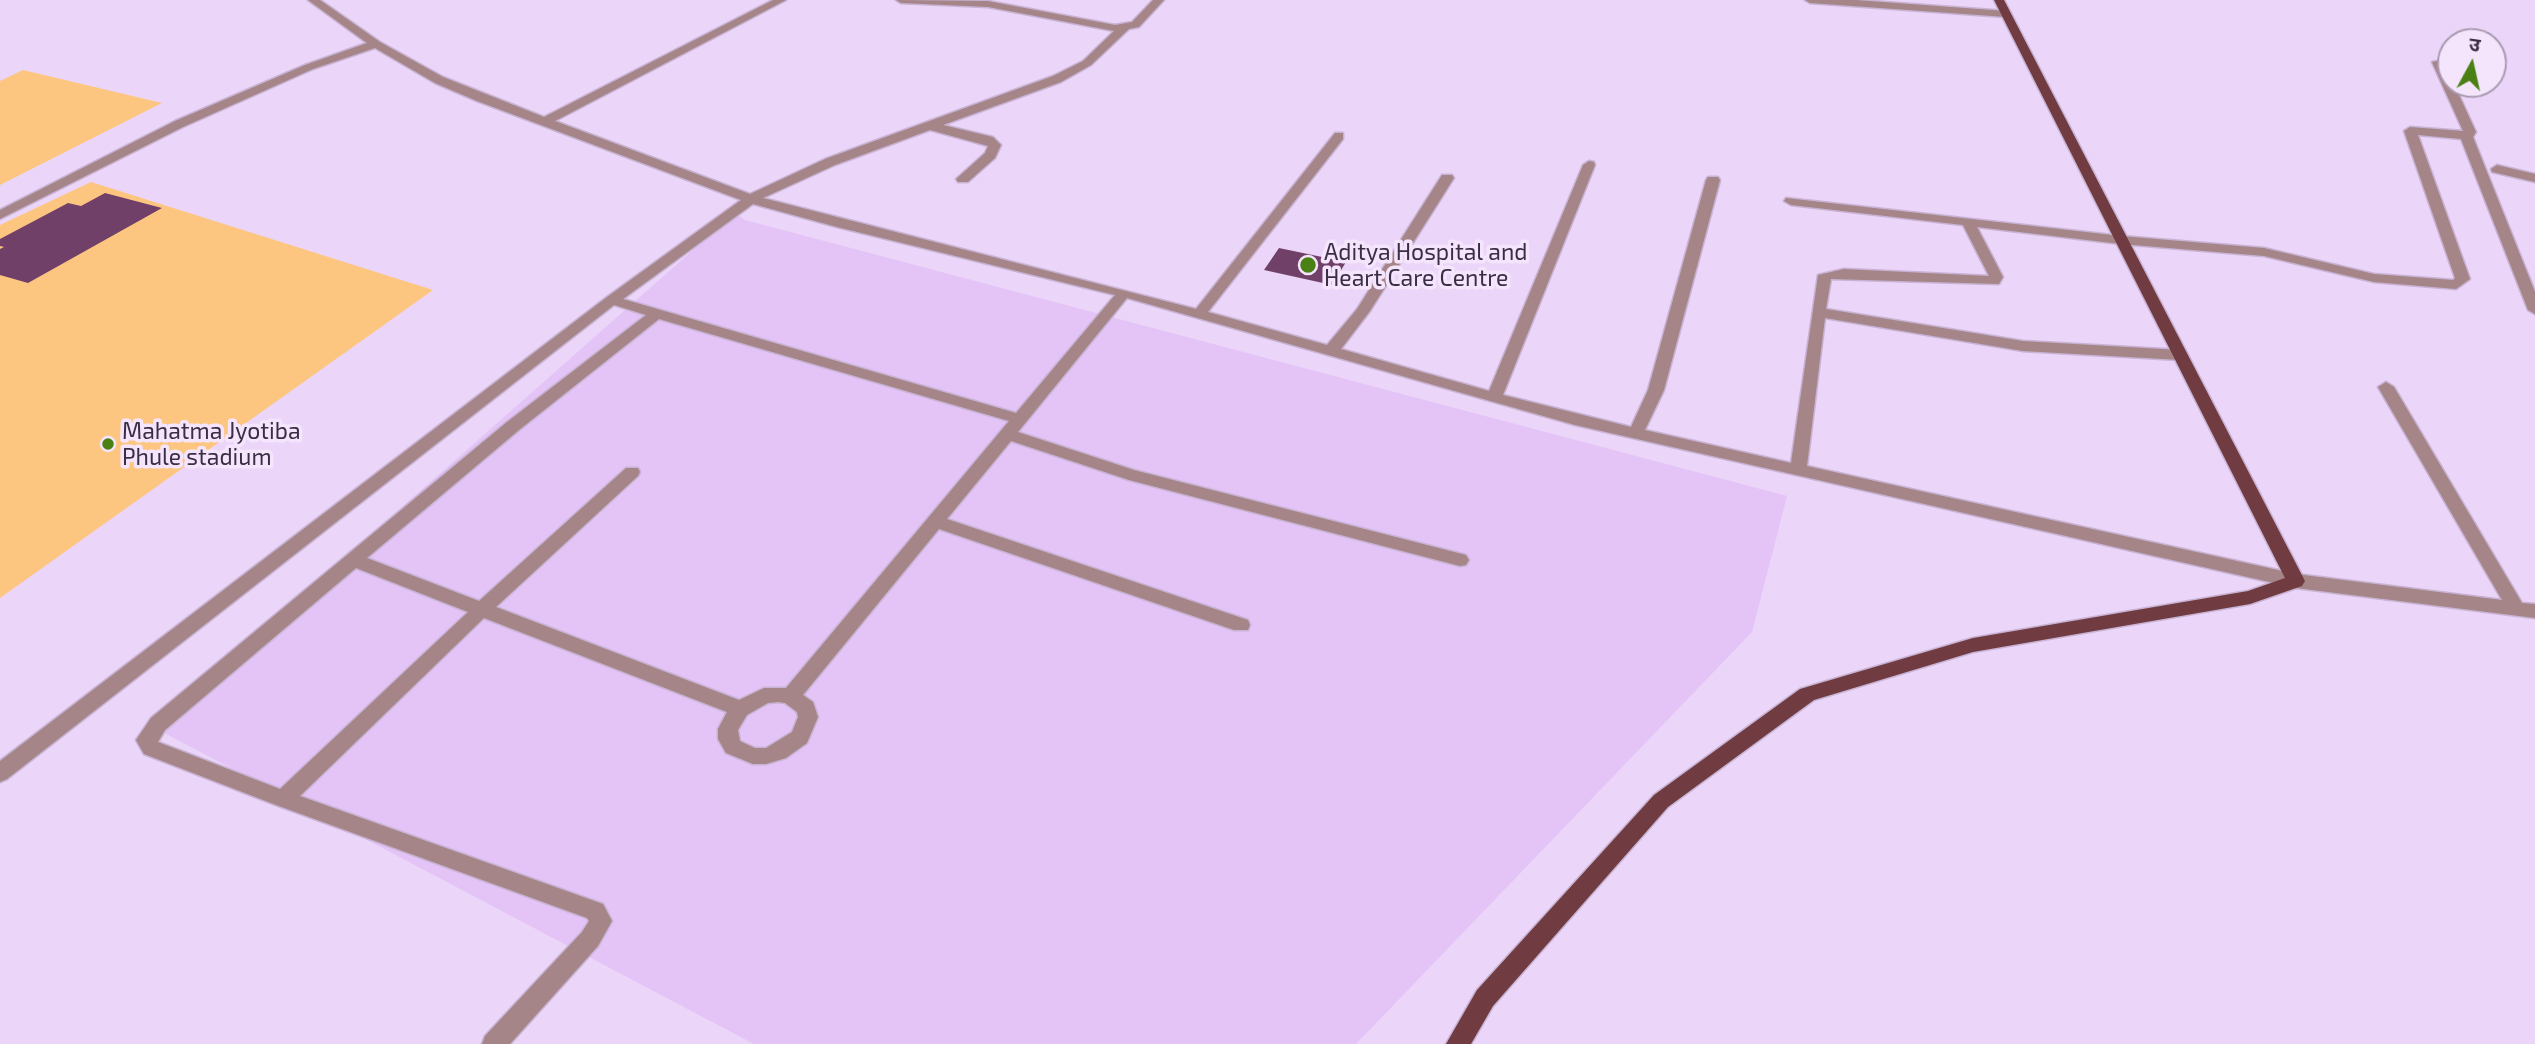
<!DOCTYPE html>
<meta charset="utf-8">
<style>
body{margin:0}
#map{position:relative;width:2535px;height:1044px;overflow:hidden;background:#ebd5f8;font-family:"Exo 2","Noto Sans Devanagari",sans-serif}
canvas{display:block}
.north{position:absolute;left:2437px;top:28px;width:70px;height:70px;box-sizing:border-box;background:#f4e5fd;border:2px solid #aa9bb3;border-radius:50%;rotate:8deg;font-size:19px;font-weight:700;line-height:28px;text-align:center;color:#3b2d44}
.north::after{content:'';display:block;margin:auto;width:24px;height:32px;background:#4b8014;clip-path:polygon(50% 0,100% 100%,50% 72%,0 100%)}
</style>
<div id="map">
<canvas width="2535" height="1044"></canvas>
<div class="north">उ</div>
</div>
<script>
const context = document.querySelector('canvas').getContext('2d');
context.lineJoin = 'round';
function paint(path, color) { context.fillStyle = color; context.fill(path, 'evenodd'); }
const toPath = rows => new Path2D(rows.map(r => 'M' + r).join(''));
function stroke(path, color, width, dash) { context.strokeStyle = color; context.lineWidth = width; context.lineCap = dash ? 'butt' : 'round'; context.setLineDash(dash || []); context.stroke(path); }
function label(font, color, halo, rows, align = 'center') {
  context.font = font + ' "Exo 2",sans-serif'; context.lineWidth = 7; context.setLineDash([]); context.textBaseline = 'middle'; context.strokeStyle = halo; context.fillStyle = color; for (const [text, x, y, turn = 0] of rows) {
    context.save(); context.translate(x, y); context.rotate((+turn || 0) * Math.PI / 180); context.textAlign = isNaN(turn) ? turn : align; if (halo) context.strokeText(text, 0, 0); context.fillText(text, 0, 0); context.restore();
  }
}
const built = toPath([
 [735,213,745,220,1787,496,1752,632,1356,1044,754,1044,153,727]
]);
const green = toPath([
 [23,70,162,103,0,185,0,81],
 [91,182,433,290,0,598,0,225]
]);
const building = toPath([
 [105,193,162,208,28,283,0,275,0,249,4,247,0,246,0,239,68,203,81,206],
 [1279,248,1346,262,1332,285,1264,270]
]);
const minor = toPath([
 [308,0,320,0,380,42,443,77,544,117,773,0,786,0,555,121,750,194,825,159,1053,76,1083,61,1114,31,988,7,901,3,896,0,988,1,1115,25,1132,22,1153,0,1164,0,1139,27,1129,29,1091,65,1061,82,943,125,993,137,1001,145,995,158,968,182,958,182,956,179,985,153,988,146,930,130,835,165,763,198,1196,309,1335,133,1343,133,1343,139,1208,312,1327,345,1357,309,1442,175,1452,175,1454,178,1370,311,1341,349,1489,391,1583,165,1589,161,1594,162,1595,165,1503,395,1631,427,1648,390,1706,180,1708,177,1718,177,1720,180,1664,390,1645,430,1791,463,1818,275,1844,269,1989,276,1963,225,1791,205,1784,201,1786,198,2121,236,2264,248,2374,274,2453,280,2455,278,2404,131,2410,127,2463,131,2432,62,2442,60,2451,78,2451,84,2454,84,2476,132,2473,137,2535,292,2535,314,2528,310,2461,139,2418,135,2470,279,2456,289,2374,282,2264,256,2121,244,1977,227,2003,277,1999,284,1831,279,1826,309,2023,341,2180,350,2188,355,2180,360,2023,351,1825,318,1807,466,2296,574,2502,600,2378,387,2386,382,2394,387,2522,603,2535,604,2535,618,2296,588,1575,425,1127,298,1018,432,1134,470,1466,555,1469,560,1466,565,1460,566,1129,480,1011,441,947,519,1248,620,1250,625,1248,630,1234,630,939,529,803,695,813,702,818,717,807,743,786,758,766,764,753,764,726,753,718,739,718,729,727,712,484,618,300,796,603,904,612,921,598,946,510,1044,482,1044,485,1036,582,932,589,921,587,918,276,805,144,754,136,740,151,718,507,422,646,315,614,305,7,779,0,782,0,761,607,297,741,200,477,101,435,83,375,48,313,69,183,127,0,219,0,210,175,121,305,65,367,43,308,0],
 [753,204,837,227,1115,295,1016,413,623,299,753,204],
 [659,319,1009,421,786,688,764,688,739,700,496,607,638,476,640,472,638,468,626,468,479,601,367,558,519,430,659,319],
 [356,568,468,612,280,789,158,742,165,730,356,568],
 [778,702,785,703,797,712,798,717,792,732,766,748,755,748,740,741,738,730,747,715,768,703,778,702],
 [1805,0,1856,0,2006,11,2011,14,2006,17,1810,3,1805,0],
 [2497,165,2535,174,2535,182,2492,172,2491,169,2497,165]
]);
const major = toPath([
 [1994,0,2004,0,2305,581,2302,586,2250,604,1973,652,1814,700,1668,807,1493,1006,1471,1044,1446,1044,1477,990,1654,795,1800,689,1973,638,2248,591,2285,578,1994,0]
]);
const markers = [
 [1308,265,9,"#4b8014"],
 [108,444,7,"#4b8014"]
];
const poiNames = [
 ["Aditya Hospital and",1324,252],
 ["Heart Care Centre",1324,278],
 ["Mahatma Jyotiba",122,431],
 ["Phule stadium",122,457]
];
paint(built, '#e4c3f7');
paint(green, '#fcc680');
paint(building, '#714069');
stroke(minor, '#c8b3d4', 3);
stroke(major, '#c8b3d4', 3);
paint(minor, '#a58587');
paint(major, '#703b41');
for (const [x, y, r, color] of markers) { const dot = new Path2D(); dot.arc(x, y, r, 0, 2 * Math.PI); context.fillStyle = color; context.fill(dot); stroke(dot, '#f4e5fd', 2.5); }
label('23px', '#3b2d44', '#f4e5fd', poiNames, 'left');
</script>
